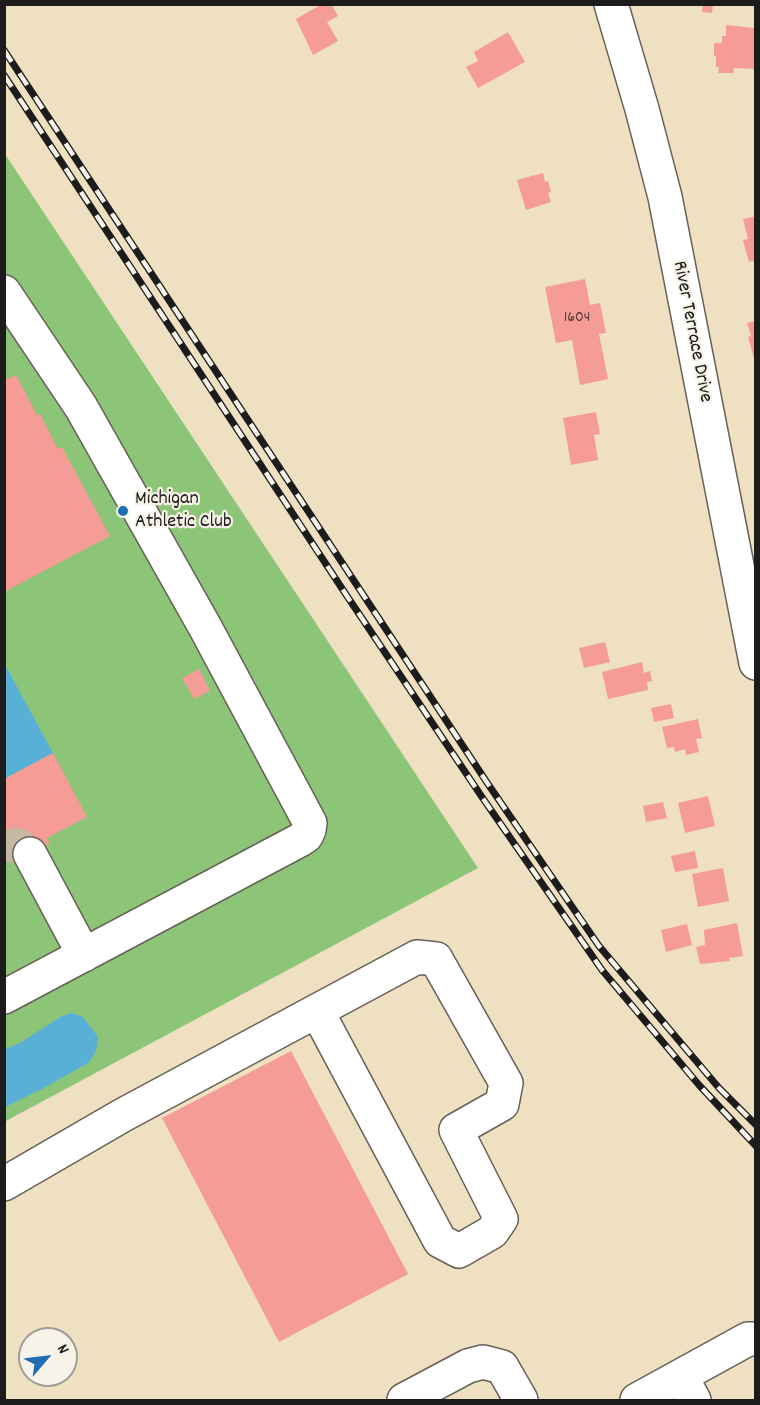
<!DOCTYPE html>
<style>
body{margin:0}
#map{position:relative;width:760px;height:1405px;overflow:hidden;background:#efe0c2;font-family:Dekko,sans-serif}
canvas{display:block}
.frame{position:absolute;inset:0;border:6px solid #1c1c1c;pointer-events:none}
.north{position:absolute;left:18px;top:1327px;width:60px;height:60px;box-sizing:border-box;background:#f7f3e8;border:2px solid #9f9d96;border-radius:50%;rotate:62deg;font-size:16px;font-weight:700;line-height:24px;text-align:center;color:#1c1c1c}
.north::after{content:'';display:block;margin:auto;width:21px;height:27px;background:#1f6fb2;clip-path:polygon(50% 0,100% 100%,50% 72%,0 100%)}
</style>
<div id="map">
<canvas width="760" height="1405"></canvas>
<div class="frame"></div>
<div class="north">N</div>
</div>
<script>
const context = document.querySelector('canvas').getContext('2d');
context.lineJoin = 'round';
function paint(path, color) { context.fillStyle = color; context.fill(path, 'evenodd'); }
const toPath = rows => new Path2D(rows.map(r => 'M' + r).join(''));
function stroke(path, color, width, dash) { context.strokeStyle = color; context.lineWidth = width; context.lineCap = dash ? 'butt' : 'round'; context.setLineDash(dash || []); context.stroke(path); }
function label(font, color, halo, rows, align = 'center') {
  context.font = font + ' Dekko,sans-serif'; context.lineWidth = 4.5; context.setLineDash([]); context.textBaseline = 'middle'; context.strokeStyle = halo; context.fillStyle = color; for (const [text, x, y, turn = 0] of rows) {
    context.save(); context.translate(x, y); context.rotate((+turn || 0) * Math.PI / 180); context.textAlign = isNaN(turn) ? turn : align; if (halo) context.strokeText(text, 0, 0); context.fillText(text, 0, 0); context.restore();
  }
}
const green = toPath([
 [5,154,478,868,4,1122]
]);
const water = toPath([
 [4,663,53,753,4,779],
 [72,1013,83,1017,98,1037,96,1051,88,1063,42,1089,5,1107,5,1049,20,1043,62,1016]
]);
const building = toPath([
 [322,4,331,4,338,16,327,22,338,41,313,55,296,19],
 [703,4,713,4,712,13,702,12],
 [726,25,755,28,756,69,734,68,733,73,718,73,719,67,716,67,716,56,714,56,714,43,722,43,722,36,726,36],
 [508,32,525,62,478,88,466,67,478,61,474,52],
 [543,173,545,182,548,181,551,192,548,193,551,202,526,210,517,180],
 [756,216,756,260,749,262,743,240,748,239,743,219],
 [585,279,590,305,600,303,606,333,599,334,608,379,580,385,572,340,556,343,545,287],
 [756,321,756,362,755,362,748,337,751,336,747,323],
 [16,375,37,415,40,414,58,449,62,447,110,536,4,592,4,380],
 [596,412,600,434,594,435,598,460,571,465,563,418],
 [605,642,610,662,584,668,579,648],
 [642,662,644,673,650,671,652,681,647,682,648,690,608,699,602,672],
 [199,669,210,691,194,699,182,678],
 [671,704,674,718,654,722,651,708],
 [698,719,702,738,696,739,699,752,686,755,685,749,675,752,674,747,667,748,662,727],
 [53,753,87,817,47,838,50,843,12,863,4,849,4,779],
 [708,796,715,826,685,833,678,803],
 [663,802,667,818,646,822,643,806],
 [695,851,698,868,675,872,671,856],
 [723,868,729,901,698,907,692,874],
 [737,923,743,956,729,958,730,961,700,964,696,947,705,945,704,930],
 [687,924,692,945,666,952,661,930],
 [291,1051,408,1274,279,1342,162,1118]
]);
const minorTunnel = toPath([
 [4,846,18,845,30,854]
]);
const minor = toPath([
 [611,4,642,109,665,197,756,663],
 [4,292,81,407,205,627,310,823,309,830,306,836,300,840,4,997],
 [30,854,84,955],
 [4,1184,123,1115,417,957,436,959,506,1083,502,1104,456,1130,501,1219,492,1232,459,1251,440,1241,317,1011],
 [681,1376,694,1400],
 [404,1400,468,1366,483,1362,502,1367,521,1400],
 [637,1400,748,1339,756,1339]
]);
const rail = toPath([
 [4,50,488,784,599,946,719,1088,756,1125],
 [4,75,345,593,484,800,602,970,699,1085,756,1146]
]);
const markers = [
 [123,511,6,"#1f6fb2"]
];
const numberNames = [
 ["1604",577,319]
];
const streetNames = [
 ["River Terrace Drive",691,332,79]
];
const poiNames = [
 ["Michigan",135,500],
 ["Athletic Club",135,523]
];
paint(green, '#8dc578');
paint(water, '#59b0d6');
paint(building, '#f49c95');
stroke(minorTunnel, '#c5b9a1', 33, [33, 16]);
stroke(minor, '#666156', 36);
stroke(minor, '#fff', 33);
stroke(rail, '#1c1c1c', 7);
stroke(rail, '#f7f3e8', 4.5, [14]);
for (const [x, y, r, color] of markers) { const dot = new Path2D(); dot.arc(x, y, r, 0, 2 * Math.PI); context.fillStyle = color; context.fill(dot); stroke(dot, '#f7f3e8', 2); }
label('16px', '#523c3a', null, numberNames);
label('20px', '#1c1c1c', '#f7f3e8', streetNames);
label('20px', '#1c1c1c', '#f7f3e8', poiNames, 'left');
</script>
